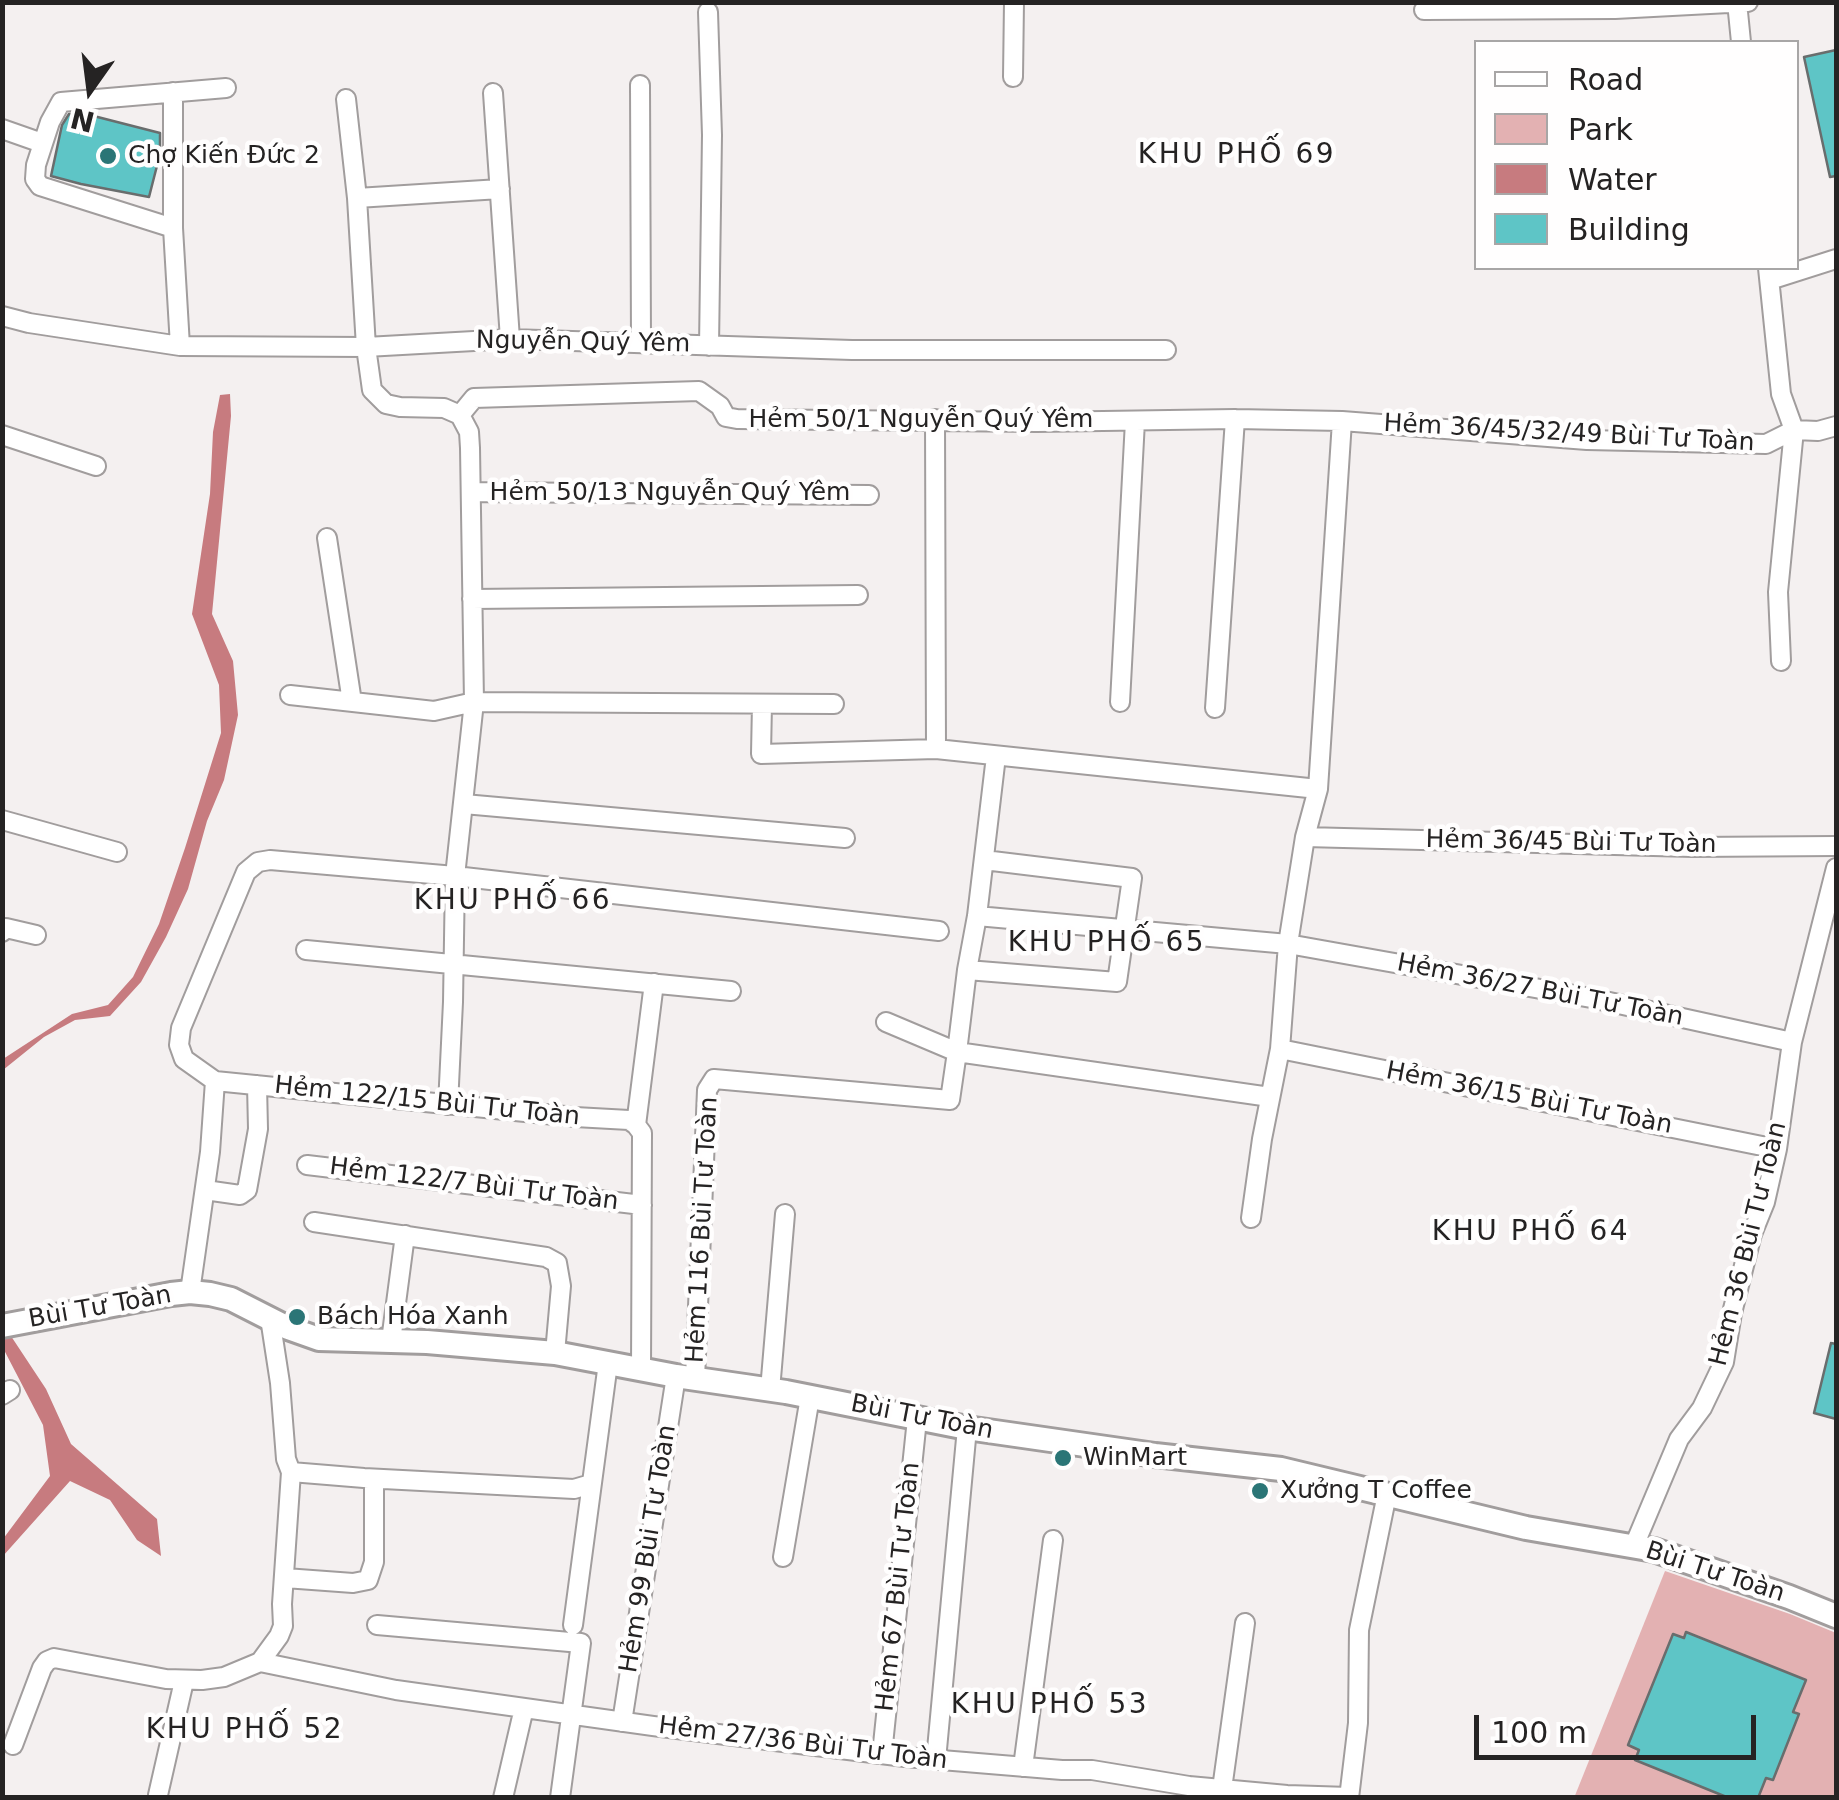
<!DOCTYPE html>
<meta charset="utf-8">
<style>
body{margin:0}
#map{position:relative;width:1839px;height:1800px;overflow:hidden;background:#f4f0f0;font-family:"DejaVu Sans",sans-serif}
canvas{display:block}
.frame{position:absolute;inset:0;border:5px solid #252323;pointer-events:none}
.legend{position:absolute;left:1474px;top:40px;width:325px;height:230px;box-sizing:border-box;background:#fffefe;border:2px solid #a8a6a6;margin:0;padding:12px 18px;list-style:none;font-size:30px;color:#252323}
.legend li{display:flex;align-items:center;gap:20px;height:50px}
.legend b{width:50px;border:2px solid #a8a6a6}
.north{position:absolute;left:40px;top:40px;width:100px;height:100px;-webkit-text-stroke:8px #fffefe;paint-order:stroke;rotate:194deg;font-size:28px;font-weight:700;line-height:40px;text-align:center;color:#252323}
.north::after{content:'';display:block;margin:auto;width:35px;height:45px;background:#252323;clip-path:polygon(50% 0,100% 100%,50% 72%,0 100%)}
.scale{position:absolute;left:1474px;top:1715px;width:282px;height:45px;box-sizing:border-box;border:5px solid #252323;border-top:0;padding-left:12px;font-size:30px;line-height:35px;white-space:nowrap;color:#252323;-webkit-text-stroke:8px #fffefe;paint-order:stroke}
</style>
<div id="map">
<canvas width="1839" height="1800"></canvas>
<div class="frame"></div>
<ul class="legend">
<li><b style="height:12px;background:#fff"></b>Road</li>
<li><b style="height:28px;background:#e3b1b2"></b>Park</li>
<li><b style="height:28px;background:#c77b7f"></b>Water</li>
<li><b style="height:28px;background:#5ec5c6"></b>Building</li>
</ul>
<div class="north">N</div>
<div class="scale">100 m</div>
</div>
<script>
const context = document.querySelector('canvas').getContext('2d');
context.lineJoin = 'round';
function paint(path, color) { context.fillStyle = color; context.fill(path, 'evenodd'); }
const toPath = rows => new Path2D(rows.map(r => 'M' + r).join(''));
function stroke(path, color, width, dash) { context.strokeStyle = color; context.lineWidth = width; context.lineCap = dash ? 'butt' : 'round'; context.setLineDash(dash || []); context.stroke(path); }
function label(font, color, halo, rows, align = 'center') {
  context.font = font + ' "DejaVu Sans",sans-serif'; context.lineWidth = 9; context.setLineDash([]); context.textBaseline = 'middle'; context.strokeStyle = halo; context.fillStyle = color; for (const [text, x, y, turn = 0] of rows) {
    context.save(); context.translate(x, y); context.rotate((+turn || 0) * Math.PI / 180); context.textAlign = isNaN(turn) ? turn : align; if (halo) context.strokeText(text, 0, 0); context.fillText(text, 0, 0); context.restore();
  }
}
const green = toPath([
 [1665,1571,1790,1614,1836,1633,1836,1797,1574,1798]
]);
const water = toPath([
 [230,394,231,416,212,614,233,661,238,715,224,780,207,821,188,889,166,937,141,982,110,1016,75,1020,44,1037,3,1070,3,1059,72,1014,108,1005,133,977,159,924,185,848,221,733,219,685,192,614,210,494,213,432,220,395],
 [3,1324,46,1389,71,1444,157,1519,161,1556,137,1540,110,1500,70,1481,3,1556,3,1539,50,1476,43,1425,3,1348]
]);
const building = toPath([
 [1836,50,1836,176,1830,177,1804,57,1836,50],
 [82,113,160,133,160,154,149,197,81,184,51,176,62,125,69,114,82,113],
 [1831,1343,1836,1344,1836,1419,1814,1413,1831,1343],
 [1686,1632,1806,1680,1793,1712,1799,1714,1773,1780,1766,1778,1758,1798,1729,1798,1635,1760,1639,1750,1628,1745,1673,1634,1684,1638,1686,1632]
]);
const minor = toPath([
 [1737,2,1741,42],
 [1424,10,1615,9,1748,2],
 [708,12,712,135,709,346],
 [1013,77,1014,2],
 [640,85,641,342],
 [173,92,173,228,180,346],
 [493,93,510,339],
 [346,99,357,198,366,347,372,390,386,404,400,407,444,408,460,415,469,432,470,448,474,702,455,876,453,1002,448,1105],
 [2,129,42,143],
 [357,198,500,189],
 [173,228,40,186,35,179,36,165,50,122,61,102,226,88],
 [1768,268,1781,394,1794,430,1778,592,1781,661],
 [1770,280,1836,259],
 [2,316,29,323,180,346,366,347,510,339,852,350,1166,350],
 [460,415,474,398,699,391,720,406,726,417,737,419,1037,422,1235,419,1342,421,1587,440,1766,444,1794,430,1818,431,1836,426],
 [935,419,936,749],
 [2,435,96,466],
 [471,492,869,495],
 [327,538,352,702],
 [472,599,858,595],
 [290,695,434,711,474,702,834,704],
 [1120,702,1135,421],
 [762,704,761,754,936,749,1318,789],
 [1215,708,1235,419],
 [996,756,977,916,967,970,957,1052,1270,1097],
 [464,804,845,838],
 [2,820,117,852],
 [1305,837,1692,847,1836,846],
 [977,916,1288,944,1591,998,1792,1042],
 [2,932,6,928,36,935],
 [306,950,731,991],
 [967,970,1117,982,1132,878,984,860],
 [1280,1049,1777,1149],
 [636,1125,629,1120,575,1117,215,1081,184,1059,179,1045,181,1028,246,872,258,862,270,860,455,876,939,931],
 [307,1165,642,1205],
 [205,1190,240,1195,247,1190,258,1129,257,1085],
 [1251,1218,1262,1139,1280,1049,1288,944,1305,837,1318,789,1342,421],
 [314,1222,546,1257,557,1263,561,1286,555,1353],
 [190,1292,210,1152,215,1081],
 [391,1341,405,1235],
 [641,1370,642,1133,636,1125,654,983],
 [695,1379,707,1090,714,1079,950,1100,957,1052,886,1022],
 [770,1390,785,1214],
 [2,1395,10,1390],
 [291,1472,364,1478,574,1489,591,1484],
 [1634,1546,1679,1439,1702,1408,1724,1362,1732,1313,1752,1234,1765,1202,1777,1149,1792,1042,1836,868],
 [783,1557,810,1397],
 [285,1578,353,1583,368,1580,374,1562,374,1479],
 [377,1625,581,1643,560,1798],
 [573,1625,608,1363],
 [260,1662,396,1690,653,1726,905,1757,1062,1770,1092,1770,1189,1786,1287,1795,1349,1797],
 [622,1722,676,1376],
 [13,1745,42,1668,47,1661,54,1658,166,1679,202,1680,224,1677,260,1662,279,1636,283,1626,282,1604,291,1472,286,1459,280,1383,270,1318],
 [882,1754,917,1419],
 [936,1760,967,1428],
 [1023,1767,1053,1540],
 [1222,1789,1245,1623],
 [158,1795,184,1681],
 [503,1798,524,1708],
 [1349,1798,1358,1723,1359,1630,1387,1494]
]);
const tertiary = toPath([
 [2,1326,171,1294,190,1292,210,1294,231,1299,288,1328,319,1339,427,1342,555,1353,676,1376,786,1392,967,1428,1155,1455,1281,1469,1526,1528,1654,1550,1789,1597,1836,1616]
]);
const markers = [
 [108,156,10,"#2b7576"],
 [297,1317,10,"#2b7576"],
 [1063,1458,10,"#2b7576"],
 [1260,1491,10,"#2b7576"]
];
const poiNames = [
 ["Chợ Kiến Đức 2",128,156],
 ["Bách Hóa Xanh",317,1317],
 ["WinMart",1083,1458],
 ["Xưởng T Coffee",1280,1491]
];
const streetNames = [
 ["Nguyễn Quý Yêm",583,343,1],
 ["Hẻm 50/1 Nguyễn Quý Yêm",921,420],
 ["Hẻm 36/45/32/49 Bùi Tư Toàn",1569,434,3],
 ["Hẻm 50/13 Nguyễn Quý Yêm",670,493],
 ["Hẻm 36/45 Bùi Tư Toàn",1571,843,1],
 ["Hẻm 36/27 Bùi Tư Toàn",1540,991,11],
 ["Hẻm 36/15 Bùi Tư Toàn",1529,1099,11],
 ["Hẻm 122/15 Bùi Tư Toàn",427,1102,6],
 ["Hẻm 122/7 Bùi Tư Toàn",474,1185,7],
 ["Hẻm 116 Bùi Tư Toàn",703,1230,-87],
 ["Hẻm 36 Bùi Tư Toàn",1749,1244,-76],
 ["Bùi Tư Toàn",100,1308,-10],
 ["Bùi Tư Toàn",922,1418,11],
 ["Hẻm 99 Bùi Tư Toàn",649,1549,-81],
 ["Bùi Tư Toàn",1715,1573,18],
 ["Hẻm 67 Bùi Tư Toàn",899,1587,-84],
 ["Hẻm 27/36 Bùi Tư Toàn",803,1744,7]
];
const neighbourhoodNames = [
 ["KHU PHỐ 69",1237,156],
 ["KHU PHỐ 66",513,902],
 ["KHU PHỐ 65",1107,944],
 ["KHU PHỐ 64",1531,1233],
 ["KHU PHỐ 53",1050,1706],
 ["KHU PHỐ 52",245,1731]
];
paint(green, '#e3b1b2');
paint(water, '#c77b7f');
paint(building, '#5ec5c6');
stroke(building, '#696d6d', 2.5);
stroke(minor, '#a19d9d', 22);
stroke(tertiary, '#a19d9d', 28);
stroke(minor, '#fff', 18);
stroke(tertiary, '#fff', 22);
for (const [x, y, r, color] of markers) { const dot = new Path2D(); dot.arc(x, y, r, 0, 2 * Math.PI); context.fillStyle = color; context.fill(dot); stroke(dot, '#fffefe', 4); }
label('25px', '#252323', '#fffefe', poiNames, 'left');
label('25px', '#252323', '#fffefe', streetNames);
context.letterSpacing = '2.5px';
label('28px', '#252323', '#fffefe', neighbourhoodNames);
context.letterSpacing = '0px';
</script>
